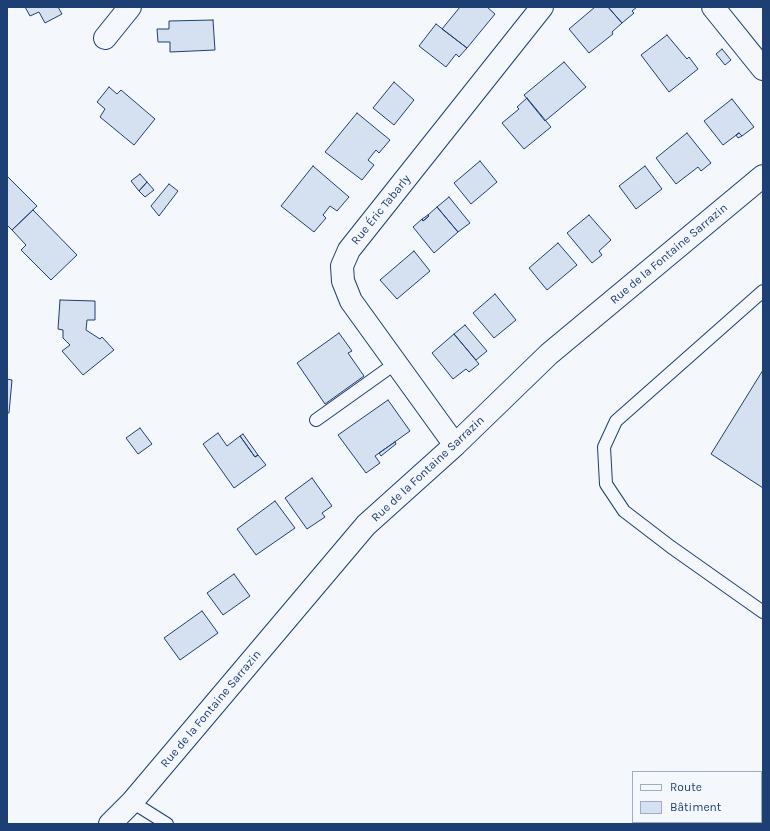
<!DOCTYPE html>
<meta charset="utf-8">
<style>
body{margin:0}
#map{position:relative;width:770px;height:831px;overflow:hidden;background:#f4f7fb;font-family:Karla,sans-serif}
canvas{display:block}
.frame{position:absolute;inset:0;border:8px solid #1d3f73;pointer-events:none}
.legend{position:absolute;left:632px;top:771px;width:130px;height:52px;box-sizing:border-box;background:#f4f7fb;border:1px solid #9eadc5;margin:0;padding:5px 7px;list-style:none;font-size:12px;color:#1d3f73}
.legend li{display:flex;align-items:center;gap:8px;height:20px}
.legend b{width:20px;border:1px solid #9eadc5}
</style>
<div id="map">
<canvas width="770" height="831"></canvas>
<div class="frame"></div>
<ul class="legend">
<li><b style="height:5px;background:#f4f7fb"></b>Route</li>
<li><b style="height:11px;background:#d5e0f0"></b>Bâtiment</li>
</ul>
</div>
<script>
const context = document.querySelector('canvas').getContext('2d');
context.lineJoin = 'round';
function paint(path, color) { context.fillStyle = color; context.fill(path, 'evenodd'); }
const toPath = rows => new Path2D(rows.map(r => 'M' + r).join(''));
function stroke(path, color, width, dash) { context.strokeStyle = color; context.lineWidth = width; context.lineCap = dash ? 'butt' : 'round'; context.setLineDash(dash || []); context.stroke(path); }
function label(font, color, halo, rows, align = 'center') {
  context.font = font + ' Karla,sans-serif'; context.lineWidth = 3; context.setLineDash([]); context.textBaseline = 'middle'; context.strokeStyle = halo; context.fillStyle = color; for (const [text, x, y, turn = 0] of rows) {
    context.save(); context.translate(x, y); context.rotate((+turn || 0) * Math.PI / 180); context.textAlign = isNaN(turn) ? turn : align; if (halo) context.strokeText(text, 0, 0); context.fillText(text, 0, 0); context.restore();
  }
}
const building = toPath([
 [25,7,58,7,62,14,45,23,39,12,30,16,25,7],
 [460,7,487,7,495,14,467,48,442,29,460,7],
 [595,7,608,7,622,23,612,32,613,34,589,53,569,29,595,7],
 [608,7,637,7,632,11,634,13,622,23,608,7],
 [213,20,215,50,170,52,170,42,158,42,157,29,169,29,169,21,213,20],
 [436,24,467,48,459,57,456,54,446,67,419,46,436,24],
 [667,35,687,59,689,57,698,69,669,92,641,55,667,35],
 [722,49,731,60,725,65,716,54,722,49],
 [564,62,586,87,545,121,524,95,564,62],
 [394,82,414,100,394,125,373,108,394,82],
 [109,87,117,94,121,90,155,119,134,145,100,117,105,109,97,102,109,87],
 [527,98,551,127,524,149,502,123,519,109,517,107,527,98],
 [732,99,754,127,742,136,739,133,723,145,704,121,732,99],
 [357,113,390,140,379,153,376,150,368,160,374,165,362,180,325,152,357,113],
 [687,133,711,163,701,171,698,167,676,184,656,158,687,133],
 [739,133,742,136,738,138,736,135,739,133],
 [480,161,497,182,471,204,454,183,480,161],
 [313,166,349,197,337,211,330,206,323,215,326,218,314,232,281,206,313,166],
 [645,166,662,189,636,209,619,186,645,166],
 [140,174,147,182,139,191,131,181,140,174],
 [7,176,37,206,12,230,7,225,7,176],
 [147,182,154,190,145,197,139,191,147,182],
 [169,184,178,191,159,216,151,206,169,184],
 [449,197,470,223,458,232,437,207,449,197],
 [437,207,458,232,434,253,413,227,422,219,423,221,429,216,428,215,437,207],
 [33,210,77,255,51,280,21,250,26,245,12,230,33,210],
 [428,215,429,216,423,221,422,219,428,215],
 [589,215,611,240,599,251,602,255,592,263,567,233,589,215],
 [558,243,577,265,547,290,529,268,558,243],
 [414,251,430,271,397,299,380,280,414,251],
 [495,294,516,320,494,338,473,313,495,294],
 [60,300,95,301,95,320,87,320,86,330,100,339,102,337,114,350,83,375,62,351,70,345,63,338,63,330,58,329,60,300],
 [465,325,487,351,476,360,454,334,465,325],
 [339,333,352,351,348,353,364,376,325,404,297,363,339,333],
 [454,334,479,364,469,372,466,369,453,379,432,353,454,334],
 [763,370,763,488,711,454,763,370],
 [7,379,12,380,9,413,7,413,7,379],
 [388,400,410,431,375,456,380,463,366,473,338,435,388,400],
 [140,428,152,444,138,454,126,438,140,428],
 [218,433,227,446,240,436,255,457,258,455,266,465,234,488,203,444,218,433],
 [243,434,258,455,255,457,240,436,243,434],
 [395,442,396,444,381,456,379,453,395,442],
 [312,478,332,506,322,513,325,517,307,529,285,498,312,478],
 [275,501,295,528,256,555,237,529,275,501],
 [234,574,250,596,223,615,207,593,234,574],
 [202,611,218,633,180,660,164,638,202,611]
]);
const lane = toPath([
 [763,291,616,421,604,447,606,484,624,511,671,547,763,612],
 [316,420,396,363],
 [132,802,167,824]
]);
const street = toPath([
 [713,7,763,69],
 [105,38,130,7],
 [455,445,351,301,343,281,342,266,349,250,542,7],
 [110,824,132,802,366,525,455,445,549,354,763,176]
]);
const streetNames = [
 ["Rue Éric Tabarly",381,210,-51],
 ["Rue de la Fontaine Sarrazin",669,254,-40],
 ["Rue de la Fontaine Sarrazin",428,469,-43],
 ["Rue de la Fontaine Sarrazin",211,709,-50]
];
paint(building, '#d5e0f0');
stroke(building, '#1d3f73', 1);
stroke(lane, '#1d3f73', 14);
stroke(street, '#1d3f73', 24);
stroke(lane, '#f4f7fb', 12);
stroke(street, '#f4f7fb', 22);
label('12px', '#1d3f73', '#f4f7fb', streetNames);
</script>
